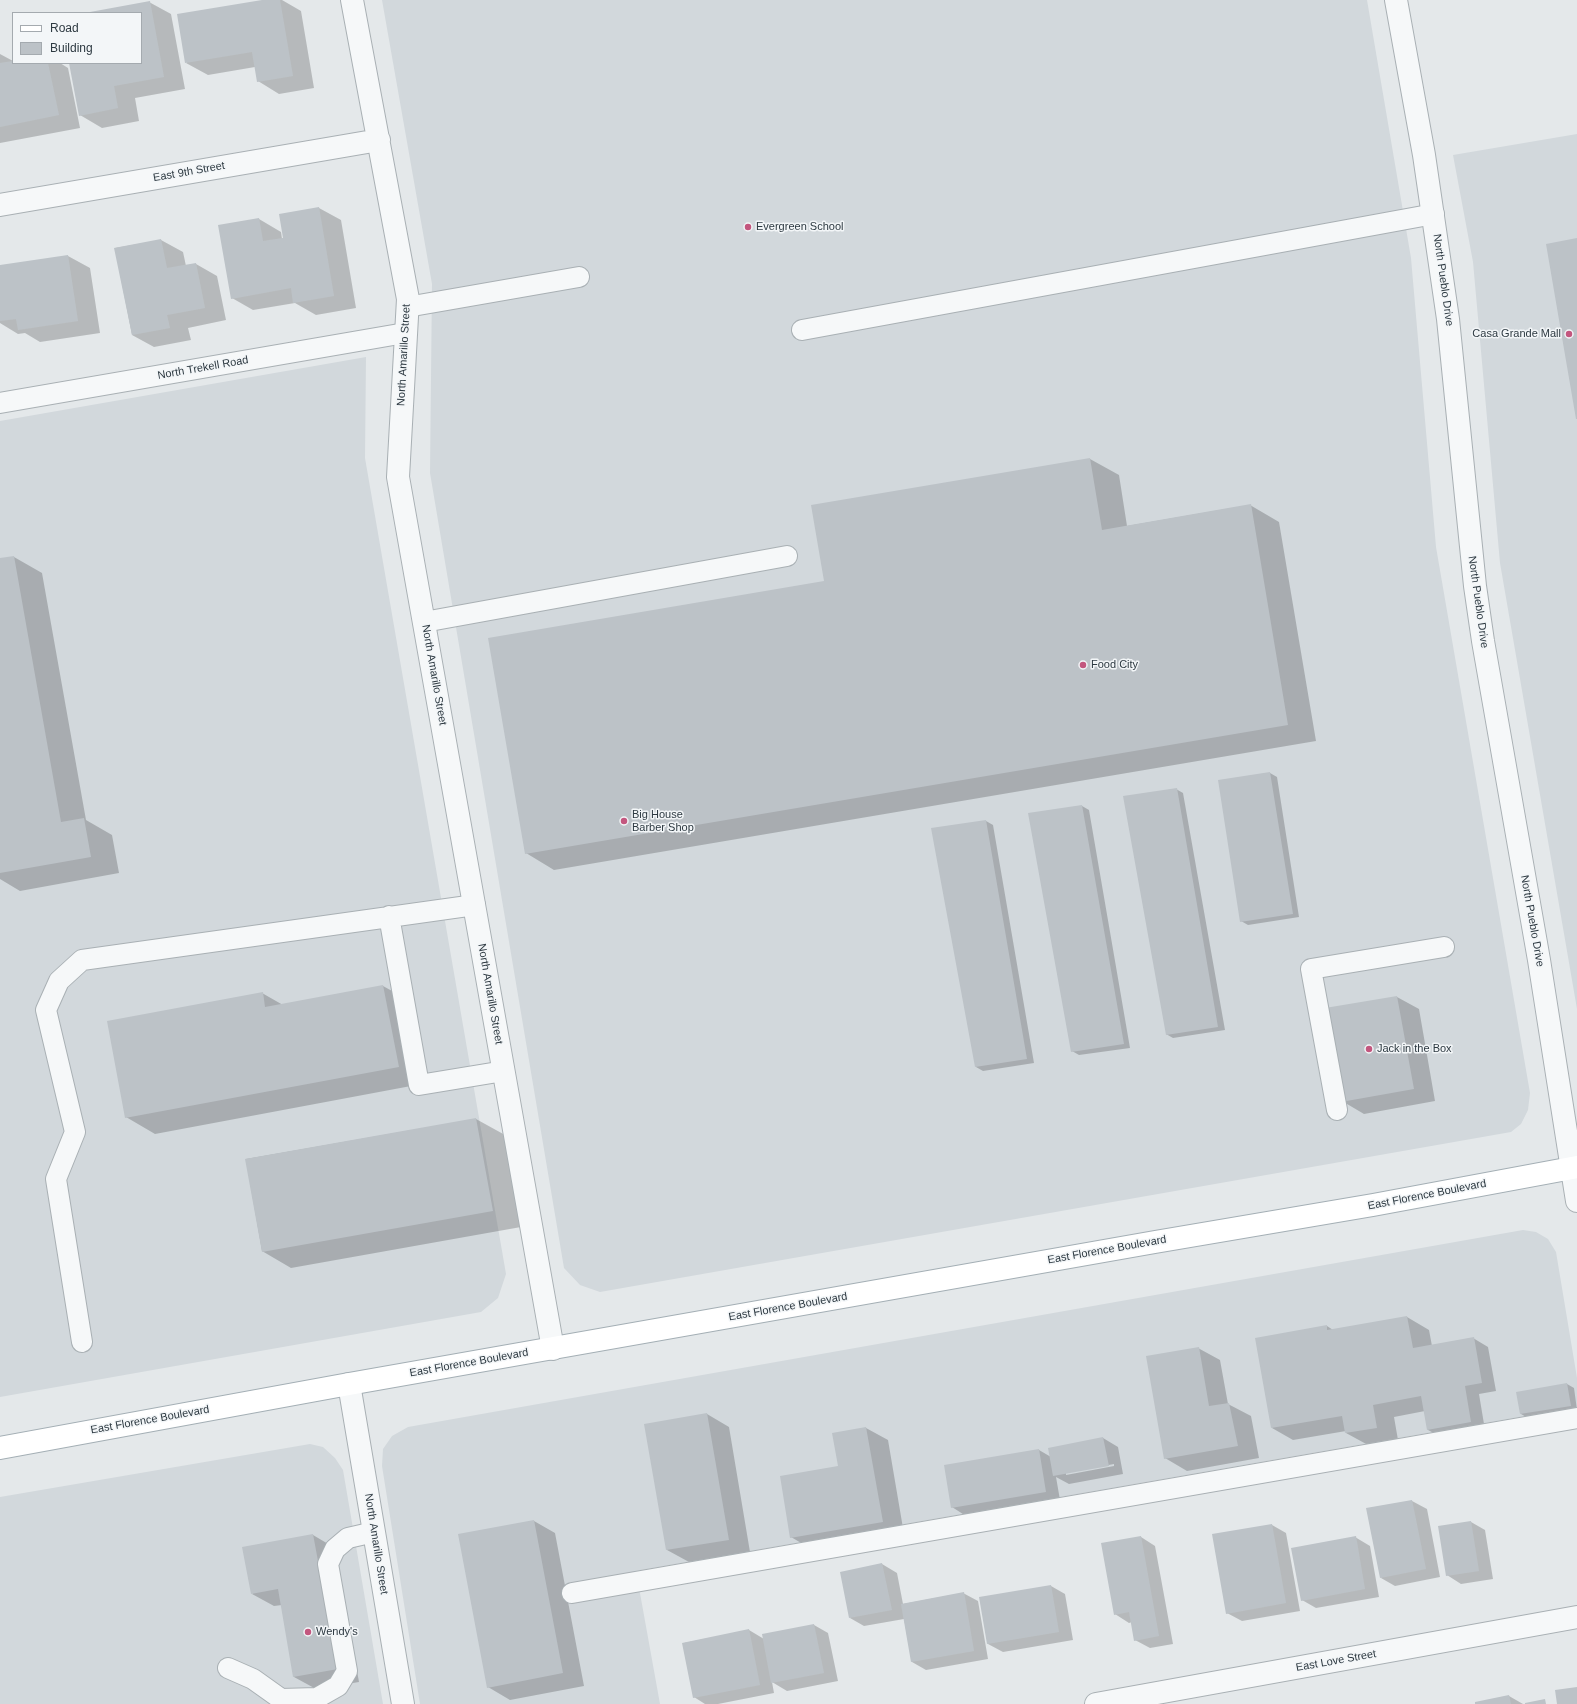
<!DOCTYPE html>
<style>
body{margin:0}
#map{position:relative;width:1577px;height:1704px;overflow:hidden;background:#e4e8ea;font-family:Arial,sans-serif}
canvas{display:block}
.legend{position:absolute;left:12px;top:12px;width:130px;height:52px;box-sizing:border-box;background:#f3f6f8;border:1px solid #a4aaaf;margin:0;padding:5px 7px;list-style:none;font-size:12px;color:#2d3941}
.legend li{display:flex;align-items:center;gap:8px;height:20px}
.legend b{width:20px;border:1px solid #a4aaaf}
</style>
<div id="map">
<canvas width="1577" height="1704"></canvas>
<ul class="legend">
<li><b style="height:5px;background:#fff"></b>Road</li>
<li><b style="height:11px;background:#bcc2c7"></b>Building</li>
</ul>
</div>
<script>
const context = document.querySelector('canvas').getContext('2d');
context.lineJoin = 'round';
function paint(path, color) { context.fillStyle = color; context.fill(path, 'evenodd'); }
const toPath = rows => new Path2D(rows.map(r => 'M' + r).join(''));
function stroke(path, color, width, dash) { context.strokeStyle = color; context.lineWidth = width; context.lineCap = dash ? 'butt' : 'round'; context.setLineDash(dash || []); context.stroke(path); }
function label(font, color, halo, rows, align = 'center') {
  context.font = font + ' Arial,sans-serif'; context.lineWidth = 3; context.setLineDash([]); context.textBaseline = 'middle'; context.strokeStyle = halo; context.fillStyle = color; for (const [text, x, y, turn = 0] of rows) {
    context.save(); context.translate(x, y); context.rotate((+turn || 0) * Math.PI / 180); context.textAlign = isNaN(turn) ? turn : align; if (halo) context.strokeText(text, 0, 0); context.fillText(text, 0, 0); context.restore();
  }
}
const built = toPath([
 [382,0,1367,0,1411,258,1436,547,1530,1093,1528,1110,1521,1124,1511,1132,600,1292,580,1285,564,1268,430,473,432,284],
 [1577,134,1577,1009,1500,563,1473,262,1453,155],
 [366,357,365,458,506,1274,498,1298,481,1312,0,1397,0,421],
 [1523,1230,1536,1232,1548,1239,1556,1252,1577,1378,1577,1407,636,1571,660,1704,420,1704,382,1466,383,1449,392,1436,408,1427],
 [310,1444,323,1447,335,1458,343,1470,383,1704,0,1704,0,1497]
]);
const shadow = toPath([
 [268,0,282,0,301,11,314,88,279,94,258,81,255,67,208,75,186,63],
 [149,2,171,14,185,89,135,98,139,121,102,128,80,115,70,63,141,63,141,13,92,13],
 [0,54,13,61,13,63,60,63,68,68,80,128,0,143],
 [319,208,341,220,356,308,316,315,295,303,253,310,232,298,259,219,281,232,282,239],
 [161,240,183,252,186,266,196,264,217,276,226,320,188,328,191,340,154,347,132,335,115,248],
 [68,256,90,268,100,333,40,342,25,333,18,334,0,323,0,266],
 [1090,459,1119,475,1127,526,1250,505,1279,522,1316,741,554,870,526,853,825,582],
 [14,557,42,573,86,820,112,835,119,873,20,891,0,879,0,559],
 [1270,773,1277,777,1299,917,1248,925,1241,921,1219,781],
 [1176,789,1183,793,1225,1030,1173,1038,1166,1034],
 [1082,806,1089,810,1130,1048,1079,1055,1072,1051],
 [986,821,993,825,1034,1063,983,1071,976,1067],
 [383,986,412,1002,427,1083,155,1134,126,1117,262,993,283,1005],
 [1397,997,1419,1009,1435,1101,1364,1114,1342,1101],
 [476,1119,505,1135,521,1227,291,1268,262,1251,246,1159],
 [1407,1317,1429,1330,1432,1346,1473,1338,1488,1347,1496,1391,1479,1394,1485,1430,1443,1438,1428,1430,1425,1411,1394,1417,1398,1440,1368,1445,1346,1433,1346,1431,1293,1440,1272,1428,1327,1326,1333,1330],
 [1198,1348,1220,1360,1228,1404,1251,1416,1259,1458,1187,1471,1165,1458],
 [1567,1384,1574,1388,1577,1410,1528,1418,1521,1414,1517,1393],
 [707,1414,729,1427,750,1552,689,1562,667,1550],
 [866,1428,888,1440,904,1534,813,1550,791,1537,839,1467,833,1434],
 [1103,1438,1118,1447,1123,1474,1069,1484,1056,1477,1060,1500,966,1516,952,1507,1039,1450,1051,1457],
 [1114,1464,1114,1466,1066,1475,1066,1473],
 [1412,1501,1427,1509,1440,1577,1395,1586,1381,1578],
 [534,1521,555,1533,584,1686,510,1700,488,1687],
 [1471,1522,1485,1530,1493,1579,1461,1584,1447,1575],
 [1272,1525,1286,1533,1300,1611,1242,1621,1227,1613],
 [313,1535,335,1548,359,1682,316,1689,294,1677,282,1605,274,1606,252,1594],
 [1141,1537,1155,1546,1173,1644,1150,1648,1135,1640,1132,1622,1129,1623,1115,1614],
 [1355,1537,1370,1546,1379,1597,1316,1608,1302,1600],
 [882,1564,897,1573,903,1604,963,1593,978,1601,988,1659,926,1670,912,1662,904,1619,864,1626,850,1618],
 [1051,1586,1065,1594,1073,1640,1003,1652,988,1644,980,1598],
 [814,1625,828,1633,838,1681,787,1691,772,1682,774,1693,718,1704,705,1704,694,1697,684,1643,749,1630,764,1639],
 [1509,1696,1523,1704,1476,1704]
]);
const building = toPath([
 [262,0,280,0,293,76,257,82,252,52,185,63,177,14],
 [150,1,164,77,114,86,118,108,79,116,69,63,141,63,141,13,90,12],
 [13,61,13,63,48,63,59,115,0,127,0,63],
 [319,207,334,296,293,303,291,288,231,299,218,225,259,218,263,241,283,238,279,214],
 [1577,238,1577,419,1576,419,1546,244],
 [161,239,167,268,196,263,205,308,167,315,170,328,132,335,114,248],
 [68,255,78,321,18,330,16,319,0,321,0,265],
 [1090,458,1102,530,1251,504,1288,725,525,854,488,638,824,581,811,505],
 [14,556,61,822,84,818,91,857,0,873,0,558],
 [1270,772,1293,914,1240,922,1218,780],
 [1177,788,1218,1027,1166,1035,1123,796],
 [1082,805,1124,1044,1071,1052,1028,813],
 [986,820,1027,1059,975,1067,931,828],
 [383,985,399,1067,125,1118,107,1021,263,992,265,1007],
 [1397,996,1414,1089,1341,1102,1325,1008],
 [476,1118,493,1211,262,1252,245,1159],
 [1407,1316,1413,1348,1474,1337,1482,1383,1465,1386,1471,1422,1427,1430,1421,1396,1373,1405,1377,1428,1345,1433,1342,1416,1271,1428,1255,1338,1327,1325,1327,1330],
 [1199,1347,1209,1406,1229,1403,1238,1446,1164,1459,1146,1356],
 [1567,1383,1571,1406,1520,1414,1516,1392],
 [707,1413,729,1540,666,1550,644,1424],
 [866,1427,883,1522,790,1538,780,1476,838,1466,832,1433],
 [1103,1437,1109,1466,1053,1476,1048,1448],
 [1039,1449,1046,1492,951,1508,944,1465],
 [1412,1500,1426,1569,1380,1578,1366,1508],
 [534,1520,563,1673,487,1688,458,1534],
 [1471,1521,1479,1571,1446,1576,1438,1526],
 [1272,1524,1286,1603,1226,1614,1212,1534],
 [313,1534,338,1669,293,1677,278,1589,251,1594,242,1547],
 [1141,1536,1159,1636,1134,1641,1129,1612,1114,1615,1101,1543],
 [1356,1536,1365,1589,1301,1601,1291,1548],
 [882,1563,892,1610,849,1618,840,1572],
 [1051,1585,1059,1632,987,1644,979,1597],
 [964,1592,974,1651,911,1662,901,1604],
 [814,1624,824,1673,771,1683,762,1634],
 [749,1629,760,1685,693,1698,682,1643],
 [1577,1687,1577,1704,1557,1704,1555,1690],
 [1509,1695,1511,1704,1475,1704,1475,1702],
 [1545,1699,1546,1704,1525,1704,1525,1703]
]);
const service = toPath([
 [407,307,579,277],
 [802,330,1434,214],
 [0,403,405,333],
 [424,622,787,556],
 [389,916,419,1085,504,1071],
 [1337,1110,1311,969,1444,947],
 [82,1342,56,1179,75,1132,46,1010,59,981,82,960,475,905],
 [572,1593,1577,1418],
 [228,1668,253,1679,281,1699,317,1698,338,1686,347,1671,328,1564,335,1549,348,1538,374,1532]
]);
const minor = toPath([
 [352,0,408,299,398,477,553,1349],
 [1396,0,1424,155,1448,319,1475,586,1483,641,1539,960,1577,1201],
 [0,205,379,140],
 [349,1384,403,1704],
 [1096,1704,1577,1617]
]);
const primary = toPath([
 [0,1448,349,1384,1155,1242,1373,1205,1577,1167]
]);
const markers = [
 [748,227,4,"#c3567e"],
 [1569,334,4,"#c3567e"],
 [1083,665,4,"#c3567e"],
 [624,821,4,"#c3567e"],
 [1369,1049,4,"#c3567e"],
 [308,1632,4,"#c3567e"]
];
const streetNames = [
 ["East 9th Street",189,172,-10],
 ["North Pueblo Drive",1443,280,82],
 ["North Amarillo Street",404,355,-87],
 ["North Trekell Road",203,368,-10],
 ["North Pueblo Drive",1478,602,82],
 ["North Amarillo Street",434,675,80],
 ["North Pueblo Drive",1532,921,80],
 ["North Amarillo Street",490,994,80],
 ["East Florence Boulevard",1427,1195,-11],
 ["East Florence Boulevard",1107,1250,-10],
 ["East Florence Boulevard",788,1307,-10],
 ["East Florence Boulevard",469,1363,-10],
 ["East Florence Boulevard",150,1420,-10],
 ["North Amarillo Street",376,1544,81],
 ["East Love Street",1336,1661,-10]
];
const poiNames = [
 ["Evergreen School",756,227],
 ["Casa Grande Mall",1561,334,"right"],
 ["Food City",1091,665],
 ["Big House",632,815],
 ["Barber Shop",632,828],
 ["Jack in the Box",1377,1049],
 ["Wendy's",316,1632]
];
paint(built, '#d2d8dc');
paint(shadow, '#0003');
paint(building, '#bcc2c7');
stroke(service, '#a9b0b4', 22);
stroke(minor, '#a9b0b4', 24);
stroke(primary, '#a4afb5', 24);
stroke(service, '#f6f8f9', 20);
stroke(minor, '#f6f8f9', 22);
stroke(primary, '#fff', 22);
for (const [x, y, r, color] of markers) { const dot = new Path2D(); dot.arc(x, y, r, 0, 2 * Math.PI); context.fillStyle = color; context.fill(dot); stroke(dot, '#f3f6f8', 1.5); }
label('11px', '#2d3941', '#f3f6f8', streetNames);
label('11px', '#2d3941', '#f3f6f8', poiNames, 'left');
</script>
